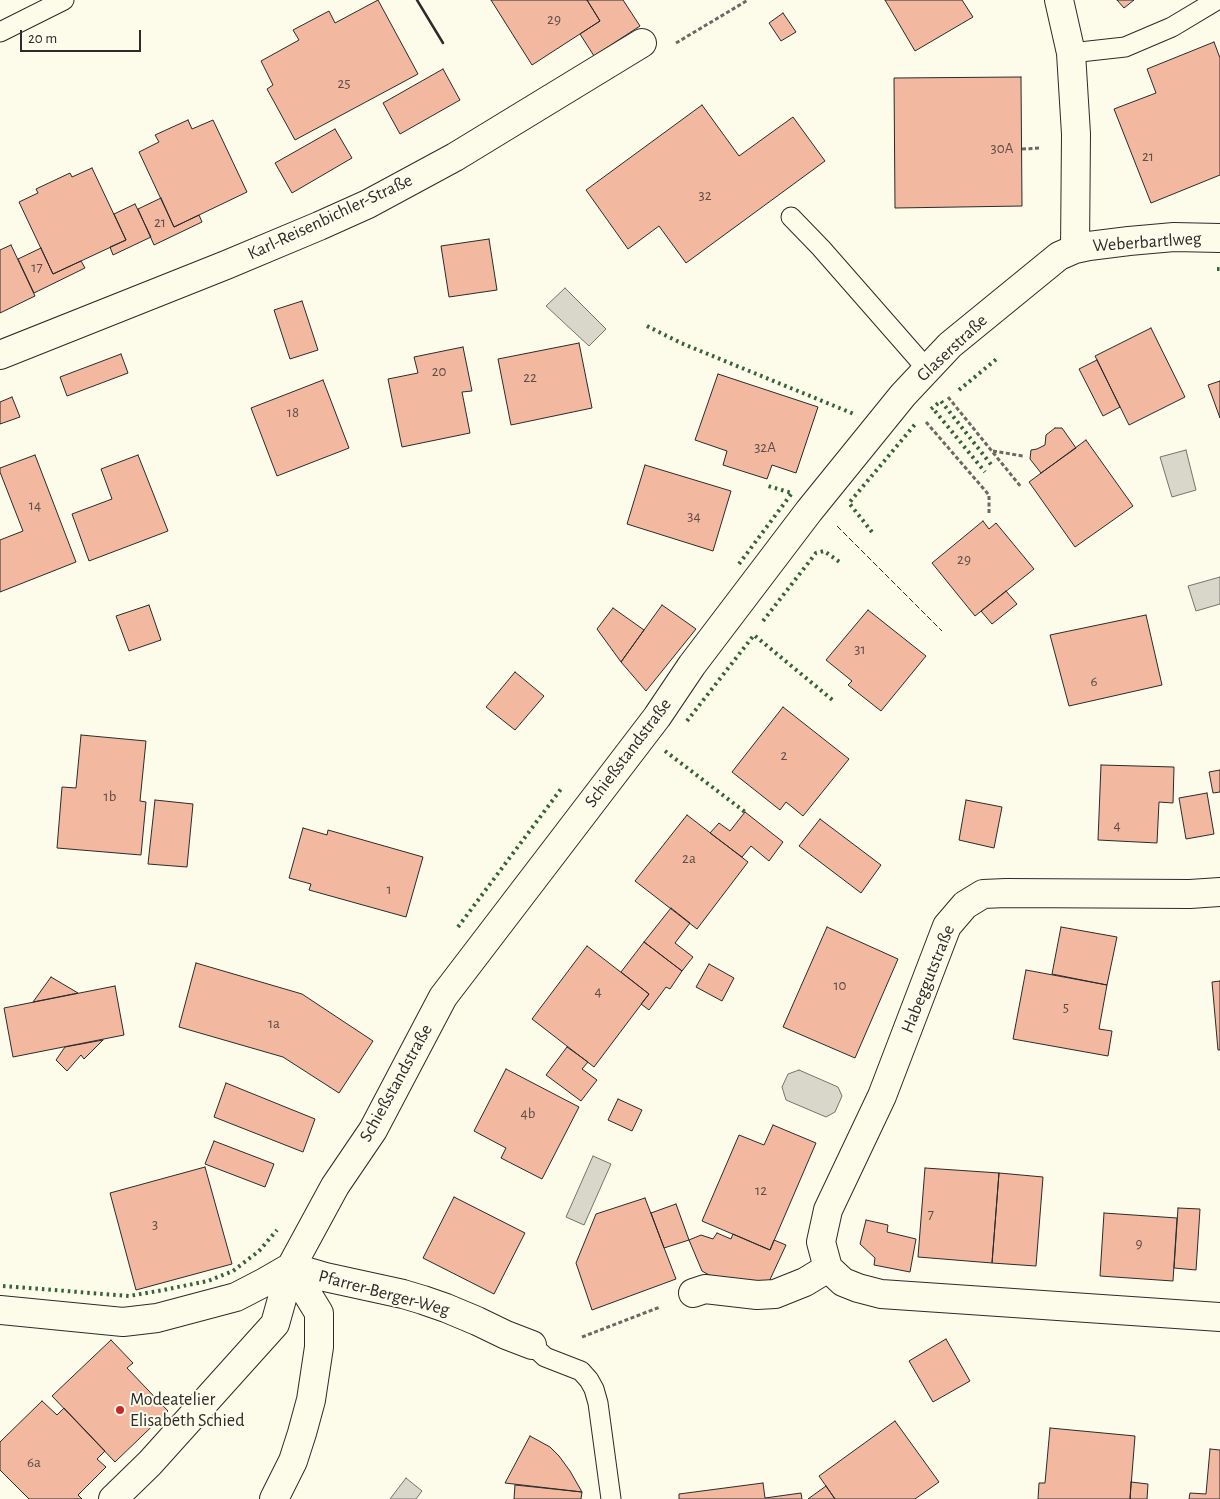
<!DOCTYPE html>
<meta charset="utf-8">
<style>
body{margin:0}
#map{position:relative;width:1220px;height:1499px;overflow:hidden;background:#fdfbea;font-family:"Alegreya Sans",sans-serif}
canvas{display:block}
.scale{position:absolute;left:20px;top:30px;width:121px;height:22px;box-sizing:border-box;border:2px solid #2b2b2b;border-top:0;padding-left:6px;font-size:15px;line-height:18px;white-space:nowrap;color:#2b2b2b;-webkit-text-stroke:4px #fdfbea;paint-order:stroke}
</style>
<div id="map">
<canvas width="1220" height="1499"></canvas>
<div class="scale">20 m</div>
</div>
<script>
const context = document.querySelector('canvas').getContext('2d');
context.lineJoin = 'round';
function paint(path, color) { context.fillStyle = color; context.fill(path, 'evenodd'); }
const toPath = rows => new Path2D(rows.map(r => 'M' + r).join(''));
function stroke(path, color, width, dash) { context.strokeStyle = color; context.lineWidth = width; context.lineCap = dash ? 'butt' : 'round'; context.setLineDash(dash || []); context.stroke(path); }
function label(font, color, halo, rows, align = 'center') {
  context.font = font + ' "Alegreya Sans",sans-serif'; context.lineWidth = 4; context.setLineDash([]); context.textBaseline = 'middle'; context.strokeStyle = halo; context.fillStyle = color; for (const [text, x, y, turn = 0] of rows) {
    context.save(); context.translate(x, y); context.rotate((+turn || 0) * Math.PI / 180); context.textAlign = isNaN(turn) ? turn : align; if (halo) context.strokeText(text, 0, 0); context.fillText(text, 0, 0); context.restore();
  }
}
const water = toPath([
 [565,288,606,329,589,346,546,306,565,288],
 [1186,450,1196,490,1172,497,1160,457,1186,450],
 [1220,577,1220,604,1196,611,1188,586,1220,577],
 [799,1070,838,1087,842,1096,835,1112,826,1117,786,1100,782,1087,788,1074,799,1070],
 [593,1156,611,1164,584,1225,566,1217,593,1156],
 [406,1478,422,1491,416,1499,390,1499,406,1478]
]);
const building = toPath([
 [378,0,418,74,295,140,267,89,273,85,261,61,299,40,293,30,329,11,335,23,378,0],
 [491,0,587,0,600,21,532,65,491,0],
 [587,0,623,0,640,26,594,56,580,34,600,21,587,0],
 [885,0,962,0,973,17,915,51,885,0],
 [1117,0,1134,0,1124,8,1117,0],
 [783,13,796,32,781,41,769,23,783,13],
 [1214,42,1220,58,1220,175,1151,203,1114,109,1156,93,1147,69,1214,42],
 [443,69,460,100,400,134,383,103,443,69],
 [1021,77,1022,206,895,208,894,78,1021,77],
 [702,105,739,156,793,117,825,161,686,263,659,226,628,249,586,190,702,105],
 [188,120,192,129,213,120,247,192,174,227,139,152,159,142,155,135,188,120],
 [335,129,352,158,292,193,275,163,335,129],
 [92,168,126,240,53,274,19,202,38,193,36,189,70,173,72,177,92,168],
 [161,198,174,227,199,215,202,222,154,245,138,209,161,198],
 [135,204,151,237,113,255,110,247,126,240,114,214,135,204],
 [489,239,497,290,449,297,441,246,489,239],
 [11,245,35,296,0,313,0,250,11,245],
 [41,248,53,274,81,261,85,268,34,293,18,259,41,248],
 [302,301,318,350,290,359,274,310,302,301],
 [1151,328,1185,397,1129,425,1095,356,1151,328],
 [579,343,592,408,511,425,498,359,579,343],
 [463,347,472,391,462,392,470,433,402,447,388,379,418,373,414,357,463,347],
 [121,354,128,373,67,396,60,377,121,354],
 [1097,360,1120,407,1103,416,1079,369,1097,360],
 [718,374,818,407,796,473,772,465,767,479,723,465,727,451,695,440,718,374],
 [323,380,349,448,277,476,251,408,323,380],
 [1220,381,1220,418,1208,385,1220,381],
 [12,397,20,417,0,424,0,402,12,397],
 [1055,428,1062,428,1076,448,1041,473,1030,459,1031,450,1037,449,1045,445,1046,435,1055,428],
 [1086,440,1133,506,1075,547,1029,482,1086,440],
 [35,455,76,562,0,592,0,540,23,531,0,472,0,468,35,455],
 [138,455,168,531,89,561,72,514,112,499,101,469,138,455],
 [645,465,731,491,713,551,627,524,645,465],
 [983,521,989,529,996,523,1034,569,975,616,932,563,983,521],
 [1006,591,1017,604,992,624,981,611,1006,591],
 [149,605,161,640,129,651,116,616,149,605],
 [662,605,696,629,646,691,621,662,662,605],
 [613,608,644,630,621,662,597,629,613,608],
 [868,610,926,656,881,711,848,685,852,681,826,660,868,610],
 [1146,615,1162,685,1069,706,1050,635,1146,615],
 [515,672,544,696,515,730,486,707,515,672],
 [783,707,849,759,803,816,786,802,780,810,732,772,783,707],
 [81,735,146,741,140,801,146,802,141,855,57,848,62,787,76,788,81,735],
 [1101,765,1174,767,1173,803,1159,802,1157,843,1098,840,1101,765],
 [1220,770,1220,792,1213,793,1209,772,1220,770],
 [1207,793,1214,834,1186,839,1179,798,1207,793],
 [155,800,193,804,187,867,148,864,155,800],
 [966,800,1002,807,994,848,959,840,966,800],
 [745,812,783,842,769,861,751,846,742,857,710,833,719,823,730,831,745,812],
 [687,815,748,862,697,929,635,881,687,815],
 [820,819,881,865,861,893,799,846,820,819],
 [303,828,327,835,328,830,423,857,406,917,309,890,311,884,289,878,303,828],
 [671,908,690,923,675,943,693,957,682,971,644,942,671,908],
 [827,927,898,959,855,1058,783,1027,827,927],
 [1061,927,1117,937,1107,985,1052,974,1061,927],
 [644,942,682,971,670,989,666,987,649,1010,641,1004,649,994,621,972,644,942],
 [587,946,649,994,594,1067,532,1019,587,946],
 [196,963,302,994,373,1041,339,1093,283,1057,179,1027,196,963],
 [709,964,734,978,722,1001,696,987,709,964],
 [1026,970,1107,985,1099,1029,1112,1031,1108,1056,1013,1039,1026,970],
 [51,977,78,993,33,1002,51,977],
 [1220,981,1220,1050,1218,1050,1212,982,1220,981],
 [115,986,124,1035,13,1057,4,1008,115,986],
 [103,1040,84,1059,81,1055,67,1071,56,1060,65,1047,103,1040],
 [567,1047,588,1062,582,1069,597,1080,581,1101,546,1075,567,1047],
 [506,1069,579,1107,542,1179,501,1158,506,1148,474,1131,506,1069],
 [226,1083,315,1119,303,1152,214,1117,226,1083],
 [618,1099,642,1110,632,1131,608,1120,618,1099],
 [773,1125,816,1143,770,1250,702,1221,739,1135,764,1145,773,1125],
 [214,1141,274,1164,265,1187,205,1164,214,1141],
 [205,1167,232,1264,136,1290,110,1193,205,1167],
 [925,1168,999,1173,992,1263,918,1257,925,1168],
 [999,1173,1043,1177,1036,1266,992,1263,999,1173],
 [454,1197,525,1233,494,1294,423,1258,454,1197],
 [645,1198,676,1279,592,1310,576,1263,596,1214,645,1198],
 [676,1204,689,1240,664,1248,651,1213,676,1204],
 [1178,1208,1200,1209,1196,1270,1174,1268,1178,1208],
 [1104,1213,1177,1218,1173,1281,1100,1276,1104,1213],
 [866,1220,888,1225,887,1232,916,1239,910,1272,874,1265,875,1258,860,1244,866,1220],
 [717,1233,731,1239,733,1234,770,1250,774,1240,786,1245,767,1286,723,1283,702,1271,689,1240,701,1235,713,1239,717,1233],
 [946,1339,970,1381,933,1402,909,1361,946,1339],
 [111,1340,133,1363,127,1368,168,1411,115,1462,52,1396,111,1340],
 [42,1401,57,1415,64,1408,105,1451,97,1459,106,1467,78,1495,82,1499,29,1499,0,1470,0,1442,42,1401],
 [895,1421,939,1482,915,1499,835,1499,819,1476,895,1421],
 [1050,1428,1135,1436,1130,1499,1038,1499,1039,1483,1045,1483,1050,1428],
 [530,1436,550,1447,559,1456,570,1471,582,1492,505,1483,530,1436],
 [1210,1449,1220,1450,1220,1499,1189,1499,1190,1493,1206,1494,1210,1449],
 [1131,1482,1148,1484,1147,1499,1130,1499,1131,1482],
 [763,1483,765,1498,801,1493,802,1499,679,1499,679,1494,763,1483],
 [515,1485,582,1492,581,1499,514,1499,515,1485],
 [826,1486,835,1499,808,1499,826,1486]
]);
const path = toPath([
 [676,43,748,0],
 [1022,149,1040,148],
 [948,397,1021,487],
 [926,422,989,495,989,515],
 [993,451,1023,456],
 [582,1337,660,1307]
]);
const service = toPath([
 [0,32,64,0],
 [1071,53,1125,47,1172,27,1217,0],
 [791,217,821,248,927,369],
 [532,1345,545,1357,581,1371,589,1380,594,1389,598,1403,611,1499]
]);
const minor = toPath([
 [1059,0,1071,53,1076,134,1075,249],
 [0,355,226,265,319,226,368,204,455,157,642,43],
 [1220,892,1190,894,1006,893,983,894,965,905,947,926,882,1096,828,1210,821,1242,828,1268,843,1282,858,1288,881,1294,1220,1317],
 [291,1267,325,1277,403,1294,423,1300,446,1308,477,1321,506,1335,532,1345],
 [693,1293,705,1289,757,1295,775,1294,805,1282,828,1268],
 [0,1310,123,1322,157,1318,236,1297,265,1282,291,1267,335,1186,373,1130,443,997,657,717,692,665,809,511,903,395,950,345,1059,256,1075,249,1089,246,1129,241,1174,237,1220,238],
 [113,1499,150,1463,275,1324,291,1267],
 [274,1499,293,1461,302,1433,311,1400,319,1347,319,1313,291,1267]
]);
const hedge = toPath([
 [1217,269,1220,269],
 [647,326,681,343,854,414],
 [959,390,999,357],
 [931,409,941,401,993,467],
 [935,411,985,472],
 [872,532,849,503,917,422],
 [739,564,792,493,768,486],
 [763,621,816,553,824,551,841,563],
 [687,721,754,635,835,702],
 [665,751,745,812],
 [458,927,561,789],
 [3,1286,129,1296,158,1291,208,1281,233,1271,259,1251,277,1230]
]);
const fence = toPath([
 [837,526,942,631]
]);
const wall = toPath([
 [417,0,443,43]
]);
const markers = [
 [120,1410,5,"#c62828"]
];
const numberNames = [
 ["29",554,19],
 ["25",344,83],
 ["30A",1002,148],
 ["21",1148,156],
 ["32",705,195],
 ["21",160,222],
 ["17",37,267],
 ["20",439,371],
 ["22",530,377],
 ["18",293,412],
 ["32A",765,447],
 ["14",35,505],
 ["34",694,516],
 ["29",964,559],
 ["31",860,649],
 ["6",1094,681],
 ["2",784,755],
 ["1b",110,796],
 ["4",1117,825],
 ["2a",689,858],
 ["1",389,889],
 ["10",840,985],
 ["4",598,991],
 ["5",1066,1007],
 ["1a",274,1023],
 ["4b",528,1113],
 ["12",761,1190],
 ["7",931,1214],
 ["3",155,1224],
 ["9",1139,1243],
 ["6a",34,1462]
];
const streetNames = [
 ["Karl-Reisenbichler-Straße",330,217,-25],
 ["Weberbartlweg",1147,242,-4],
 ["Glaserstraße",952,348,-43],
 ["Schießstandstraße",628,753,-53],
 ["Habeggutstraße",928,979,-68],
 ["Schießstandstraße",396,1083,-61],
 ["Pfarrer-Berger-Weg",384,1293,15]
];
const poiNames = [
 ["Modeatelier",130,1400],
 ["Elisabeth Schied",130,1421]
];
paint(water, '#d8d7c9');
stroke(water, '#74746e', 1);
paint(building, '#f2b8a0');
stroke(building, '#2b2b2b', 1);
stroke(service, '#2b2b2b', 21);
stroke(minor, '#2b2b2b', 30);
stroke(path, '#6a6964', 3, [4, 2.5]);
stroke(service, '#fdfbea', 19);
stroke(minor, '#fdfbea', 28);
stroke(hedge, '#34623c', 4, [2.5, 4]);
stroke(fence, '#2b2b2b', 1, [6, 2.5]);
stroke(wall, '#2b2b2b', 2.5);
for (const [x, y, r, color] of markers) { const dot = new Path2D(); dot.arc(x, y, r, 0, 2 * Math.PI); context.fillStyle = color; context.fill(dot); stroke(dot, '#fdfbea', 2); }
label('15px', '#5d4e48', null, numberNames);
label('18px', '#2b2b2b', '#fdfbea', streetNames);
label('18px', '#2b2b2b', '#fdfbea', poiNames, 'left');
</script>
